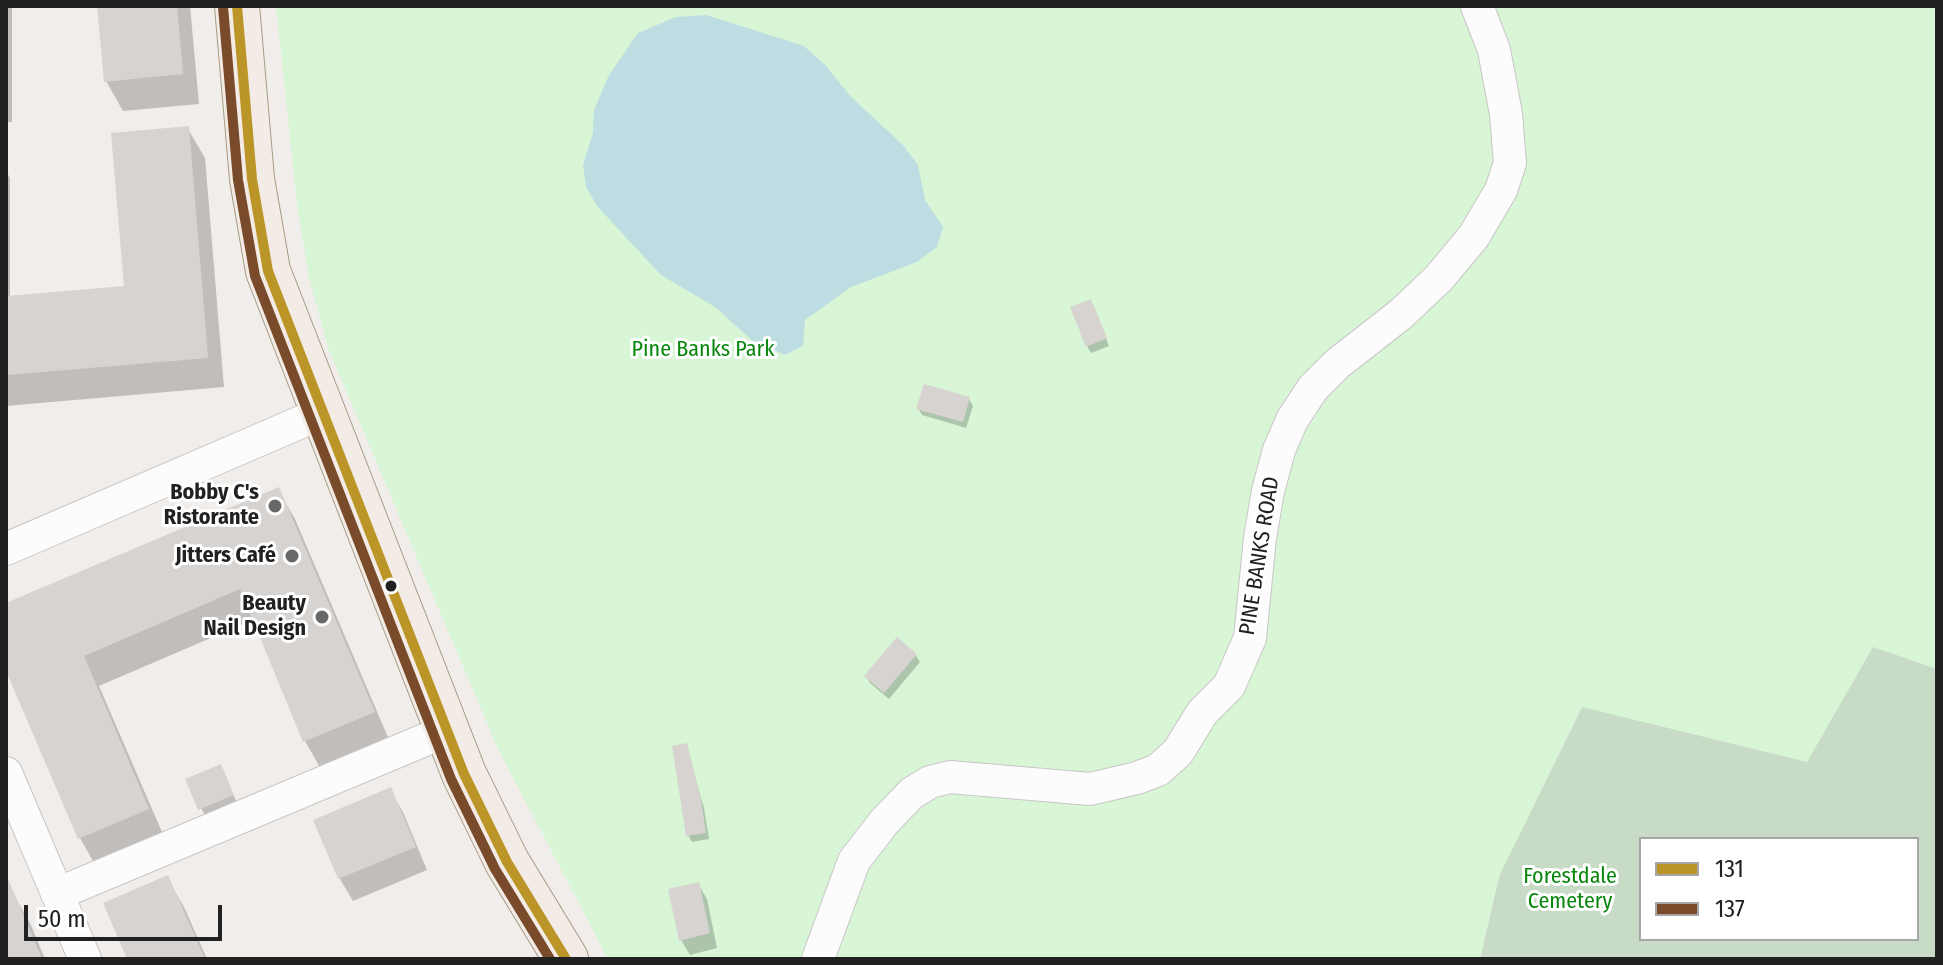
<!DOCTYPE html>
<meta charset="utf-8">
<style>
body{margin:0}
#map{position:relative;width:1943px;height:965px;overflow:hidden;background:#f0edea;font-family:"Fira Sans Condensed",sans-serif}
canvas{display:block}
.frame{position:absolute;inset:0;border:8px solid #212121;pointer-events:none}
.legend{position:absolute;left:1639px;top:837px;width:280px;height:104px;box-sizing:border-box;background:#fff;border:2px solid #a6a6a6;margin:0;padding:10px 14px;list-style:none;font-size:24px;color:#212121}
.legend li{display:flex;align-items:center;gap:16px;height:40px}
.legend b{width:40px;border:2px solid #a6a6a6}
.scale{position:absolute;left:24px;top:905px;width:198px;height:36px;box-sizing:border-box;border:4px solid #212121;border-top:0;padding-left:10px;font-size:24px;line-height:28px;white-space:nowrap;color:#212121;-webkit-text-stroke:6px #fff;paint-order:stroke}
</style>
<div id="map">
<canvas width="1943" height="965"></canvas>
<div class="frame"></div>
<ul class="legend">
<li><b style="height:10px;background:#bc9529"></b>131</li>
<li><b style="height:10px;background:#7a4b2a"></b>137</li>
</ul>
<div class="scale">50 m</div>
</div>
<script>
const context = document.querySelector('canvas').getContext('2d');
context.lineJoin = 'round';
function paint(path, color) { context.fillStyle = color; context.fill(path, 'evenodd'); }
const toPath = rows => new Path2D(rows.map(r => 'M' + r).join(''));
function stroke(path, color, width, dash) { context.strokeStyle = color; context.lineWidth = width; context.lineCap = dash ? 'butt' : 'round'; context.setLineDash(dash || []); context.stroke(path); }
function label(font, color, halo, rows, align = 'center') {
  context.font = font + ' "Fira Sans Condensed",sans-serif'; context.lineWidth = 6; context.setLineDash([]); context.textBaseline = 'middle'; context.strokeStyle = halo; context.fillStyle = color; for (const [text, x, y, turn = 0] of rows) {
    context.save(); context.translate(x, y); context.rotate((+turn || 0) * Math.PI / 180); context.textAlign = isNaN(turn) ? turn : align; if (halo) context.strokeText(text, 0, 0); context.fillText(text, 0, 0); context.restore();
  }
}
const cemetery = toPath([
 [1873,646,1937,669,1937,959,1480,959,1499,876,1582,707],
 [1641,839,1917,839,1917,939,1641,939]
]);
const park = toPath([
 [276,6,1937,6,1937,669,1873,647,1807,762,1582,707,1499,876,1480,959,608,959,498,749,328,348,309,278,297,204]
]);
const water = toPath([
 [706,15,804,46,826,66,851,97,902,144,918,165,925,200,943,227,937,247,917,262,851,287,805,320,803,346,785,355,753,341,715,307,661,275,597,206,586,187,583,165,593,133,594,110,609,75,638,33,676,17]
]);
const shadow = toPath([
 [6,6,12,6,12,122,6,122],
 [99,6,190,6,199,104,123,111,106,81],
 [188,129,205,158,224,387,6,406,6,171,10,178,10,297,126,288],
 [1094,308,1109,346,1091,353,1087,346],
 [969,399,973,406,966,428,922,415,918,408],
 [278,490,295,519,390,742,322,771,305,741,255,619,99,686,165,839,97,868,80,838,6,666,6,605],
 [897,640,916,656,920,662,889,699,870,683,866,676],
 [686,746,704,808,709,839,692,842,688,835],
 [220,767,241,811,209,824,188,780],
 [390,790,403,812,427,870,353,901,340,879,316,821],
 [167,878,184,907,207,959,129,959],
 [698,884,707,899,717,948,690,955,681,940],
 [13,894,30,923,45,959,6,959,6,897]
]);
const building = toPath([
 [97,6,177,6,183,74,104,82],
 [189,126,208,358,6,375,6,296,124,286,111,133],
 [1091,299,1107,338,1086,347,1070,307],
 [924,384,970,397,963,422,916,409],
 [279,487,375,712,303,742,240,589,84,656,149,809,78,839,6,671,6,603],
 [897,637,917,654,884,693,864,676],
 [687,743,701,799,706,833,686,836,672,746],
 [221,764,234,795,198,810,185,779],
 [391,787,416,847,338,879,313,820],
 [6,874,42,959,6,959],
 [168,875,205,959,127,959,103,903],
 [699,882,710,933,679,941,668,889]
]);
const minor = toPath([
 [6,549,322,413],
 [6,773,85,959],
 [57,894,446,731],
 [818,959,854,861,884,822,912,793,930,782,950,777,1090,789,1137,778,1158,770,1178,752,1202,713,1229,686,1250,638,1260,538,1268,491,1279,450,1292,420,1313,388,1337,364,1401,314,1439,278,1474,236,1501,190,1510,163,1506,114,1494,50,1477,6]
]);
const primary = toPath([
 [237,6,252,179,268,271,464,774,507,862,566,959]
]);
const bus1 = toPath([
 [237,6,252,179,268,271,464,774,507,862,566,959]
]);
const bus2 = toPath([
 [223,7,238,180,255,276,451,779,495,869,550,959]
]);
const markers = [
 [275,506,8,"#696867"],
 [292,556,8,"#696867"],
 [391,586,7,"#212121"],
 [322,617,8,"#696867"]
];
const parkNames = [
 ["Pine Banks Park",703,350],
 ["Forestdale",1570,877],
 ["Cemetery",1570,902]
];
const poiNames = [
 ["Bobby C's",259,493],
 ["Ristorante",259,518],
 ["Jitters Café",276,556],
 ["Beauty",306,604],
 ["Nail Design",306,629]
];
const streetNames = [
 ["PINE BANKS ROAD",1260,556,-81]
];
paint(cemetery, '#c8dbc7');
paint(park, '#d8f5d6');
paint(water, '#bddde3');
paint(shadow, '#0003');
paint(building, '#d7d3d1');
stroke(minor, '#c8c7c6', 34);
stroke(primary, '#a79a85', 46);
stroke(minor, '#fdfcfc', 32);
stroke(primary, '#f3ece6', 44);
stroke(bus1, '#bc9529', 10);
stroke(bus2, '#7a4b2a', 10);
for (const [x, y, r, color] of markers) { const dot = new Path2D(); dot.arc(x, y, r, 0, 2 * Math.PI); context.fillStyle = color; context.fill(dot); stroke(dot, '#fff', 3); }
label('22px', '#08870c', '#fff', parkNames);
label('bold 22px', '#212121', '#fff', poiNames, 'right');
label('22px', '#212121', '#fff', streetNames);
</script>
